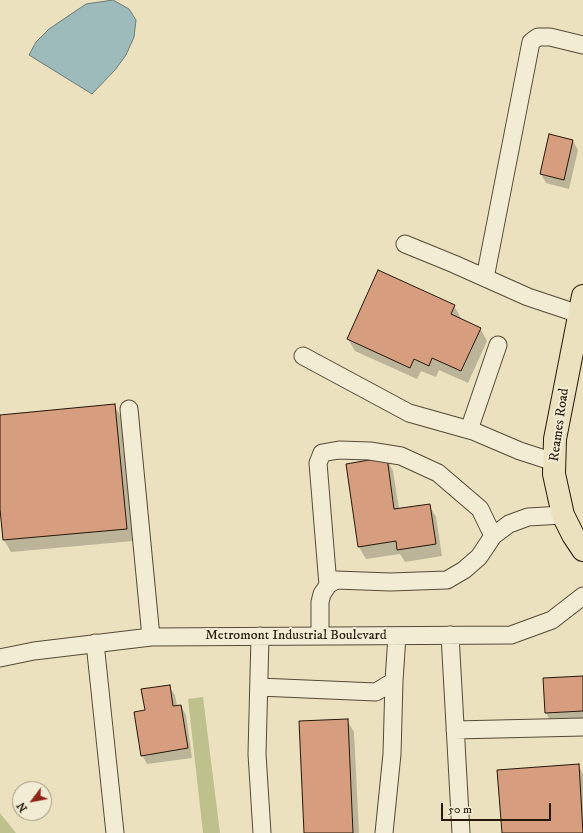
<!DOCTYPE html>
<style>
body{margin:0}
#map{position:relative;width:583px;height:833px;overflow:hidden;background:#ebe1be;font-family:"IM FELL DW Pica",serif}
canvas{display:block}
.north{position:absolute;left:12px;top:781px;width:40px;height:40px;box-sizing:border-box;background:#f2ecd5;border:1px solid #a09783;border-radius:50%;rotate:238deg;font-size:11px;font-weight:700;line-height:16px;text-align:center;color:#251809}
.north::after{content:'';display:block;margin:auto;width:14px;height:18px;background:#8f2418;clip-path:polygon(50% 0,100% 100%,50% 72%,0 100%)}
.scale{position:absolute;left:441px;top:803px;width:110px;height:18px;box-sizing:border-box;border:2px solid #251809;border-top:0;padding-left:5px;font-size:12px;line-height:14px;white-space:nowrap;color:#251809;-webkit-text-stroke:3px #f2ecd5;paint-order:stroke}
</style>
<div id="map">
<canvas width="583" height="833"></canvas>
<div class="north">N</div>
<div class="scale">50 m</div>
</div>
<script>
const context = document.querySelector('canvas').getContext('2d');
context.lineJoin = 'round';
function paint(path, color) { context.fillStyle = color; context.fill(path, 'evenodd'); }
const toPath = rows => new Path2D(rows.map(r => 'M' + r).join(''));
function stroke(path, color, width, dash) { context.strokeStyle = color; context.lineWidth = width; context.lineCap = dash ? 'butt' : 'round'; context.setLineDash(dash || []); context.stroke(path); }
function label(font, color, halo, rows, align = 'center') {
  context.font = font + ' "IM FELL DW Pica",serif'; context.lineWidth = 4; context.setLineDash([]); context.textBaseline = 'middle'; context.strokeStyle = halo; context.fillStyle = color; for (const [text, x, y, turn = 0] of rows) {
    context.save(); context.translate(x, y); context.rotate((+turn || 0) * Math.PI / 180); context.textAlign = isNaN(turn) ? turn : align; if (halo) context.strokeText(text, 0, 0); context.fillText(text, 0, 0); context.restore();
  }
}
const green = toPath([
 [203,697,220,833,203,833,188,699],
 [0,812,0,813,16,833,0,833]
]);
const water = toPath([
 [113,0,129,9,136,20,134,37,126,55,115,70,92,94,29,55,36,42,49,29,86,4,113,0]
]);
const shadow = toPath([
 [573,141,578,150,569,189,546,183,541,174],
 [454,306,461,318,460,319,480,328,487,341,468,383,439,370,436,377,421,371,417,379,355,351,348,339],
 [114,405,121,417,133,541,11,552,4,540,0,498,0,416],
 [386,458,393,471,399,509,429,505,436,517,442,556,405,562,400,554,366,559,359,547],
 [583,677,583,721,551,722,546,713],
 [169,686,175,695,177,706,181,706,186,715,192,758,147,764,142,755,146,711],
 [347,720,354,732,359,833,305,833],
 [578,765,583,774,583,833,503,833]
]);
const building = toPath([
 [549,134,573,140,564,180,540,174,549,134],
 [378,270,455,305,451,314,481,328,461,371,432,358,429,366,414,359,410,368,347,339,378,270],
 [115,404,127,529,3,540,0,509,0,415,115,404],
 [387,457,394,509,430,504,436,544,397,550,396,541,358,547,346,464,387,457],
 [583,676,583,711,545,713,543,678,583,676],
 [170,685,173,706,181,705,188,748,141,756,134,712,145,710,141,689,170,685],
 [348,719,353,833,304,833,299,721,348,719],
 [579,764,583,833,502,833,497,770,579,764]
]);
const minor = toPath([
 [405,244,454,264,528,297,579,314],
 [485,278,531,42,538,37,550,37,583,45],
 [498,345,471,424,473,431,520,451,554,462],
 [303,356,409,413,473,431],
 [129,409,151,637],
 [328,585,318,463,322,453,339,450,370,451,401,456,438,473,480,509,493,536],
 [450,635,461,833],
 [260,636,257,754,262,833],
 [320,636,320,602,322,594,328,585,336,580,390,582,447,580,464,570,479,557,493,536,509,524,528,517,563,515],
 [95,643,115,833],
 [0,658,34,651,151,637,511,635,552,620,583,596],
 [259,687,376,692,394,681,397,636],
 [455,730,583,727],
 [384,833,392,754,394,681]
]);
const major = toPath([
 [583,296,555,439,554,474,563,515,573,535,583,550]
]);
const streetNames = [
 ["Reames Road",560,425,-82],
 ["Metromont Industrial Boulevard",296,636]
];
paint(green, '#bec18c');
paint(water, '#9ebbbc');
stroke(water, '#6e7a74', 1);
paint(shadow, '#0003');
paint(building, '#d79d7f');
stroke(building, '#251809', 1);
stroke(minor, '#564a36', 19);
stroke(major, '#251809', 24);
stroke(minor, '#f2ecd5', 17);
stroke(major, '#ebe1be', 22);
label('14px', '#251809', '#f2ecd5', streetNames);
</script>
